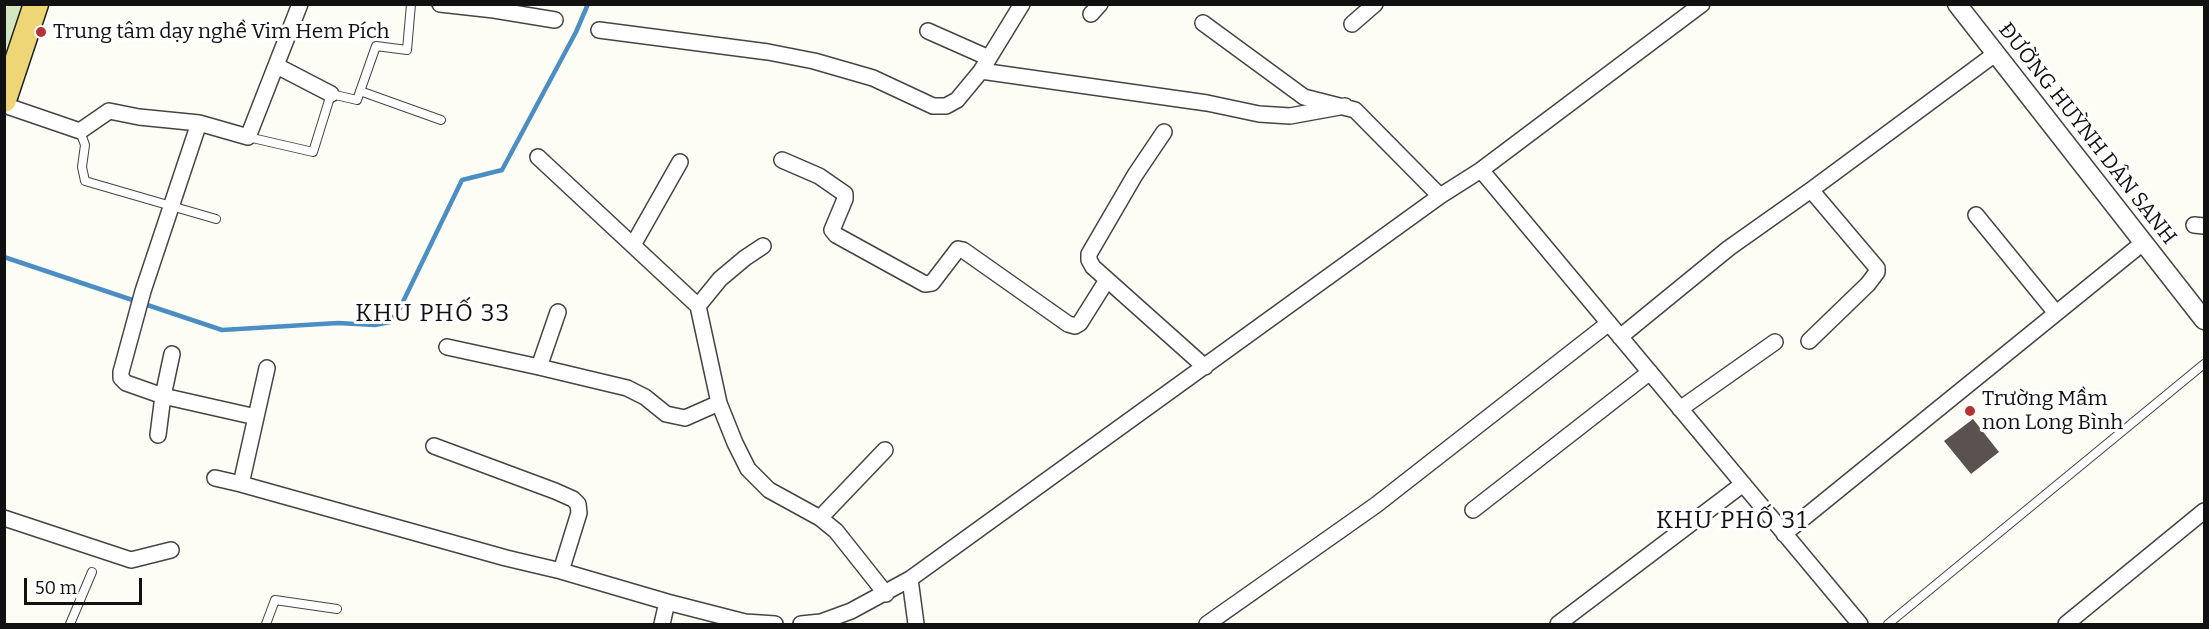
<!DOCTYPE html>
<meta charset="utf-8">
<style>
body{margin:0}
#map{position:relative;width:2209px;height:629px;overflow:hidden;background:#fefdf5;font-family:Bitter,serif}
canvas{display:block}
.frame{position:absolute;inset:0;border:6px solid #111;pointer-events:none}
.scale{position:absolute;left:24px;top:578px;width:118px;height:27px;box-sizing:border-box;border:3px solid #111;border-top:0;padding-left:8px;font-size:18px;line-height:21px;white-space:nowrap;color:#111;-webkit-text-stroke:4px #fff;paint-order:stroke}
</style>
<div id="map">
<canvas width="2209" height="629"></canvas>
<div class="frame"></div>
<div class="scale">50 m</div>
</div>
<script>
const context = document.querySelector('canvas').getContext('2d');
context.lineJoin = 'round';
function paint(path, color) { context.fillStyle = color; context.fill(path, 'evenodd'); }
const toPath = rows => new Path2D(rows.map(r => 'M' + r).join(''));
function stroke(path, color, width, dash) { context.strokeStyle = color; context.lineWidth = width; context.lineCap = dash ? 'butt' : 'round'; context.setLineDash(dash || []); context.stroke(path); }
function label(font, color, halo, rows, align = 'center') {
  context.font = font + ' Bitter,serif'; context.lineWidth = 6; context.setLineDash([]); context.textBaseline = 'middle'; context.strokeStyle = halo; context.fillStyle = color; for (const [text, x, y, turn = 0] of rows) {
    context.save(); context.translate(x, y); context.rotate((+turn || 0) * Math.PI / 180); context.textAlign = isNaN(turn) ? turn : align; if (halo) context.strokeText(text, 0, 0); context.fillText(text, 0, 0); context.restore();
  }
}
const green = toPath([
 [5,5,26,5,5,70]
]);
const stream = toPath([
 [4,257,222,330,338,323,375,325,390,322,399,310,462,180,502,170,576,32,588,4]
]);
const building = toPath([
 [1973,419,1999,452,1971,474,1944,441]
]);
const service = toPath([
 [360,91,441,120],
 [80,131,85,145,82,167,85,181,216,219],
 [248,137,313,152,331,94,357,100,376,46,407,50,411,4],
 [70,624,92,572],
 [266,624,275,600,337,609],
 [1888,624,2204,364]
]);
const minor = toPath([
 [440,4,494,10,555,20],
 [1091,14,1100,4],
 [1203,23,1304,97,1355,110,1440,196],
 [1352,24,1375,4],
 [599,30,768,52,814,61,873,78,933,106,946,106,957,100,981,71,1022,4],
 [928,31,989,58],
 [277,66,331,94],
 [981,71,1207,103,1259,114,1290,116,1345,106],
 [4,105,80,131,109,111,139,117,199,123,248,137,300,4],
 [199,123,143,291,121,372,121,378,126,383,163,396,256,417],
 [1164,132,1135,175,1089,254,1089,260,1093,267,1205,367],
 [538,157,698,306,719,403,735,443,748,469,769,490,820,518,836,531,886,594],
 [782,160,819,176,845,194,845,199,832,230,836,235,925,284,932,283,958,249,963,250,1068,324,1075,326,1080,323,1107,280],
 [1481,170,1860,624],
 [1976,215,2056,313],
 [2194,225,2204,226],
 [633,245,680,162],
 [698,306,720,279,745,258,763,246],
 [1620,337,1729,248,1811,190,1995,54],
 [1809,341,1868,284,1877,272,1877,268,1811,190],
 [447,347,539,367,627,388,645,397,666,414,685,418,719,403],
 [539,367,558,312],
 [1680,409,1775,342],
 [158,435,163,396,172,354],
 [434,446,555,491,573,499,578,504,579,513,561,571],
 [215,478,241,484,506,558,561,571,667,602,745,622,775,624],
 [241,484,267,368],
 [1473,510,1650,372],
 [4,518,131,560,171,550],
 [820,518,885,450],
 [1784,534,2144,242],
 [910,579,916,624],
 [662,624,667,602],
 [801,624,821,622,851,611,910,579,1440,196,1481,170,1702,4],
 [1207,624,1376,505,1609,323],
 [1558,624,1743,484],
 [2066,624,2204,511]
]);
const tertiary = toPath([
 [1957,4,2204,320]
]);
const primary = toPath([
 [4,100,36,4]
]);
const markers = [
 [41,32,6,"#b73233"],
 [1970,411,6,"#b73233"]
];
const poiNames = [
 ["Trung tâm dạy nghề Vim Hem Pích",53,32],
 ["Trường Mầm",1982,399],
 ["non Long Bình",1982,423]
];
const streetNames = [
 ["ĐƯỜNG HUỲNH DÂN SANH",2087,134,52]
];
const quarterNames = [
 ["KHU PHỐ 33",433,314],
 ["KHU PHỐ 31",1732,521]
];
paint(green, '#d3e7c0');
stroke(stream, '#4a8ec4', 4.5);
paint(building, '#59524e');
stroke(service, '#444', 10);
stroke(minor, '#444', 18);
stroke(tertiary, '#444', 21);
stroke(primary, '#222', 27);
stroke(service, '#fff', 8);
stroke(minor, '#fff', 15);
stroke(tertiary, '#fff', 18);
stroke(primary, '#eed576', 24);
for (const [x, y, r, color] of markers) { const dot = new Path2D(); dot.arc(x, y, r, 0, 2 * Math.PI); context.fillStyle = color; context.fill(dot); stroke(dot, '#fff', 2); }
label('21px', '#111', '#fff', poiNames, 'left');
label('21px', '#111', '#fff', streetNames);
context.letterSpacing = '1.5px';
label('24px', '#111', '#fff', quarterNames);
context.letterSpacing = '0px';
</script>
